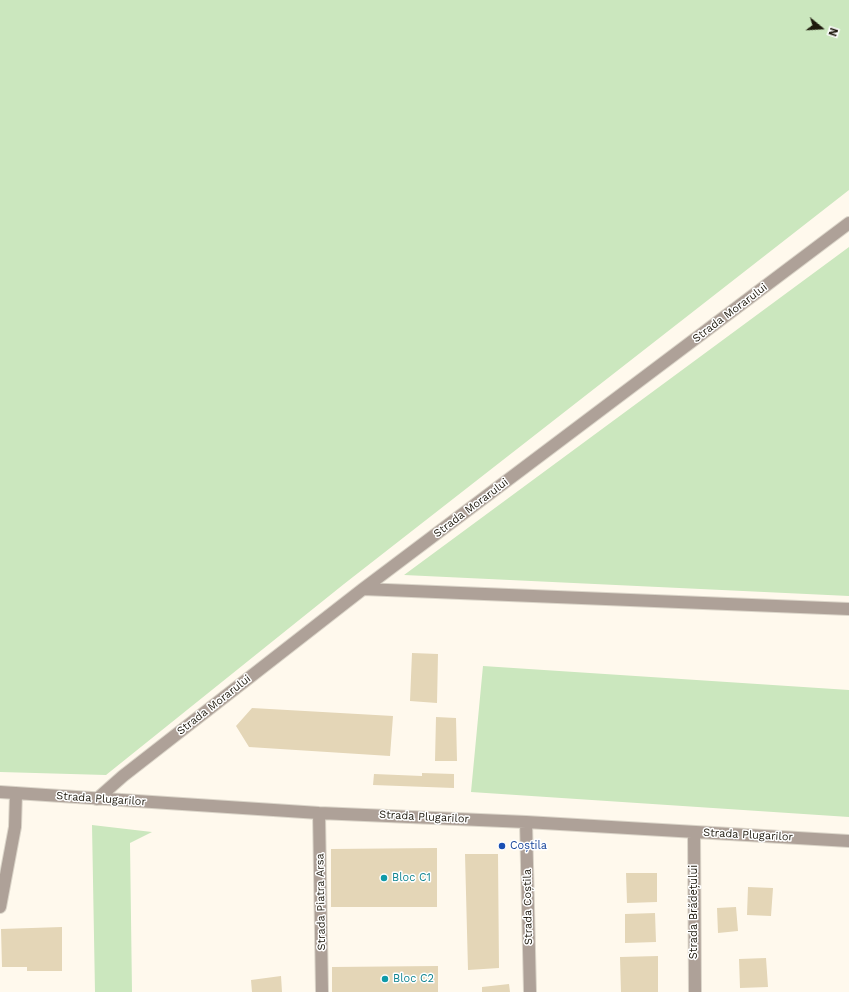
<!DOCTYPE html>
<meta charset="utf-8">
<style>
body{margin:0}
#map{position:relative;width:849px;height:992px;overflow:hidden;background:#fff9ed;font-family:"Work Sans",sans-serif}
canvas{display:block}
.north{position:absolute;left:801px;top:8px;width:40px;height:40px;-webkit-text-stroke:3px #fff;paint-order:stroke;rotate:108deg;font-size:11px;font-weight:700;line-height:16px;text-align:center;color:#1d180c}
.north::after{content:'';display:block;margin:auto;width:14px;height:18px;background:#1d180c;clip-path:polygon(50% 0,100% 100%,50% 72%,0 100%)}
</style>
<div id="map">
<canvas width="849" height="992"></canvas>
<div class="north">N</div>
</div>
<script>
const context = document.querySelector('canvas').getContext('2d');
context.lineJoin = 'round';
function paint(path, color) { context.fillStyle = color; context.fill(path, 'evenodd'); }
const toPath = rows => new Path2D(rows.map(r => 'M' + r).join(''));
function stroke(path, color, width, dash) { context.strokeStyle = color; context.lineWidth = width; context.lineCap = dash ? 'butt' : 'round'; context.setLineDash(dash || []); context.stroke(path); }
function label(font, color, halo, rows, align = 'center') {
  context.font = font + ' "Work Sans",sans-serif'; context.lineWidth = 3; context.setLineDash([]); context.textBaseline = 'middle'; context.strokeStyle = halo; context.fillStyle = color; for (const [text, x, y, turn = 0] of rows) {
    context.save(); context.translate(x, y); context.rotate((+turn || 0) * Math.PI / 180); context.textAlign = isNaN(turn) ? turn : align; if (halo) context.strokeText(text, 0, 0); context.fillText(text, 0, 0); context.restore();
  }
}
const green = toPath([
 [0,0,849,0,849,190,344,584,106,775,0,772],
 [849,247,849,596,404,575],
 [483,666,849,690,849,817,471,792],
 [92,825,152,832,130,843,132,992,95,992]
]);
const building = toPath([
 [412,653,438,654,437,703,410,701],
 [252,708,393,716,390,756,249,747,236,726],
 [436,717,456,718,457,761,435,761],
 [422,773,454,774,454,788,373,785,374,774,422,776],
 [437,848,437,907,331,907,331,849],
 [465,854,498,854,499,968,468,970],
 [626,873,657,873,657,902,627,903],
 [748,887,773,888,771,916,747,915],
 [736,907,738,931,718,933,717,908],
 [655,913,656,942,625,943,625,914],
 [62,927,62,971,27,971,27,967,2,967,1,929],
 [658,956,658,992,621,992,620,957],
 [766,958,768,987,740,988,739,959],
 [438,966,438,992,332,992,332,967],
 [281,976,282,992,252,992,251,980],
 [509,984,510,992,482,992,482,987]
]);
const minor = toPath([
 [363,589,849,609],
 [0,792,319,813,526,822,849,841],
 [97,799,123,776,363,589,849,223],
 [319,813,322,992],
 [526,822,530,992],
 [694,832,695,992],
 [0,907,15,827,16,793]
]);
const markers = [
 [502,846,4,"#1a4fb4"],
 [384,878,4,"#0f9aa8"],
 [385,979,4,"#0f9aa8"]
];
const streetNames = [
 ["Strada Morarului",730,313,-37],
 ["Strada Morarului",471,508,-37],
 ["Strada Morarului",214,705,-38],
 ["Strada Plugarilor",101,799,4],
 ["Strada Plugarilor",424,817,3],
 ["Strada Plugarilor",748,835,3],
 ["Strada Piatra Arsa",321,902,-91],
 ["Strada Coștila",528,907,-91],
 ["Strada Brădețului",694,912,-90]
];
const transitNames = [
 ["Coștila",510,846]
];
const cultureNames = [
 ["Bloc C1",392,878],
 ["Bloc C2",393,979]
];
paint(green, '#cbe7be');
paint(building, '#e4d6b7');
stroke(minor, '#dbd5c9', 14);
stroke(minor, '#aea198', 12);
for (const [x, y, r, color] of markers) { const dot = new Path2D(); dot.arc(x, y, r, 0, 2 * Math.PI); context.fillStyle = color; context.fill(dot); stroke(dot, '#fff', 1.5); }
label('11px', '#1d180c', '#fff', streetNames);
label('11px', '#164399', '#fff', transitNames, 'left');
label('11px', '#0d838f', '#fff', cultureNames, 'left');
</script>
